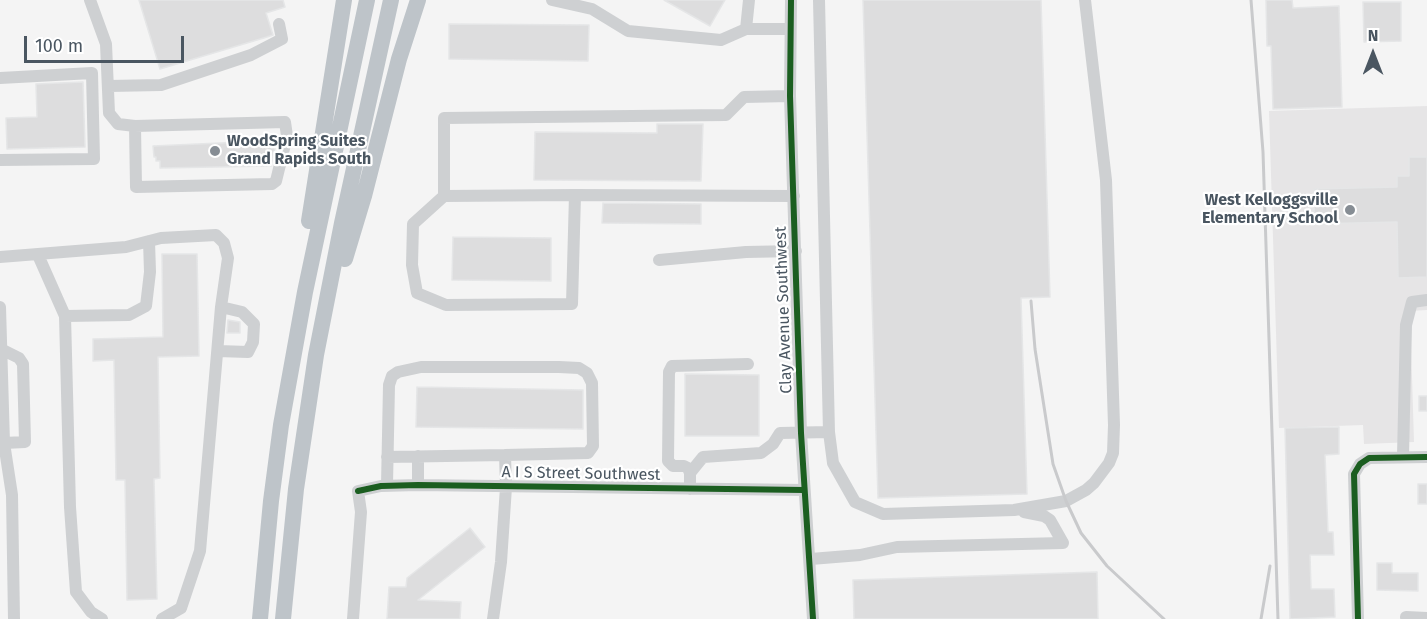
<!DOCTYPE html>
<style>
body{margin:0}
#map{position:relative;width:1427px;height:619px;overflow:hidden;background:#f4f4f4;font-family:"Fira Sans",sans-serif}
canvas{display:block}
.north{position:absolute;left:1343px;top:24px;width:60px;height:60px;-webkit-text-stroke:4px #fff;paint-order:stroke;rotate:0deg;font-size:16px;font-weight:700;line-height:24px;text-align:center;color:#4a5661}
.north::after{content:'';display:block;margin:auto;width:21px;height:27px;background:#4a5661;clip-path:polygon(50% 0,100% 100%,50% 72%,0 100%)}
.scale{position:absolute;left:24px;top:36px;width:160px;height:27px;box-sizing:border-box;border:3px solid #4a5661;border-top:0;padding-left:8px;font-size:18px;line-height:21px;white-space:nowrap;color:#4a5661;-webkit-text-stroke:4px #fff;paint-order:stroke}
</style>
<div id="map">
<canvas width="1427" height="619"></canvas>
<div class="north">N</div>
<div class="scale">100 m</div>
</div>
<script>
const context = document.querySelector('canvas').getContext('2d');
context.lineJoin = 'round';
function paint(path, color) { context.fillStyle = color; context.fill(path, 'evenodd'); }
const toPath = rows => new Path2D(rows.map(r => 'M' + r).join(''));
function stroke(path, color, width, dash) { context.strokeStyle = color; context.lineWidth = width; context.lineCap = dash ? 'butt' : 'round'; context.setLineDash(dash || []); context.stroke(path); }
function label(font, color, halo, rows, align = 'center') {
  context.font = font + ' "Fira Sans",sans-serif'; context.lineWidth = 4.5; context.setLineDash([]); context.textBaseline = 'middle'; context.strokeStyle = halo; context.fillStyle = color; for (const [text, x, y, turn = 0] of rows) {
    context.save(); context.translate(x, y); context.rotate((+turn || 0) * Math.PI / 180); context.textAlign = isNaN(turn) ? turn : align; if (halo) context.strokeText(text, 0, 0); context.fillText(text, 0, 0); context.restore();
  }
}
const education = toPath([
 [1427,106,1427,310,1410,311,1414,442,1364,444,1363,425,1279,428,1269,111]
]);
const building = toPath([
 [139,0,283,0,285,7,266,13,273,35,267,37,160,69,139,0],
 [664,0,725,0,710,26,664,0],
 [863,0,1041,0,1050,297,1021,298,1027,494,878,498,863,0],
 [1266,0,1292,0,1293,8,1339,6,1342,107,1273,109,1271,46,1267,46,1266,0],
 [1363,2,1401,2,1401,41,1364,42,1363,2],
 [449,24,589,25,588,61,449,59,449,24],
 [83,82,85,147,7,149,6,118,37,117,36,84,83,82],
 [657,124,703,124,701,181,534,180,535,132,657,133,657,124],
 [242,142,242,144,276,143,271,166,160,168,160,161,156,161,156,157,154,157,153,146,242,142],
 [1409,157,1427,157,1427,277,1398,278,1397,222,1314,224,1314,189,1397,187,1397,176,1409,176,1409,157],
 [603,203,701,204,701,224,602,223,603,203],
 [453,237,551,238,551,281,452,280,453,237],
 [162,254,197,254,199,356,158,357,160,478,154,479,157,599,127,600,125,480,116,480,114,360,93,361,93,339,163,337,162,254],
 [228,320,240,322,240,333,227,333,228,320],
 [685,374,759,375,759,436,685,436,685,374],
 [417,387,583,390,583,429,416,427,417,387],
 [1419,396,1427,396,1427,411,1419,411,1419,396],
 [1339,427,1339,454,1325,455,1328,532,1333,532,1334,555,1310,555,1311,589,1334,589,1335,617,1290,619,1285,428,1339,427],
 [1418,484,1427,484,1427,504,1418,504,1418,484],
 [470,528,485,547,418,600,461,602,460,619,387,619,389,587,406,587,407,578,470,528],
 [1377,563,1392,563,1392,573,1418,573,1418,591,1377,590,1377,563],
 [1097,572,1098,619,854,619,853,580,1097,572]
]);
const minor = toPath([
 [90,0,106,44,109,113,118,124,135,126,285,122,287,136,276,181,272,184,136,187,135,126],
 [552,0,592,9,628,31,721,40,746,29,789,29],
 [791,0,790,96,801,433,813,619],
 [746,29,749,0],
 [0,78,92,73,94,159,0,160],
 [109,86,161,85,251,55,282,39,279,24],
 [575,195,572,304,446,305,417,293,412,265,413,224,444,196,575,195,794,196],
 [444,196,444,118,726,115,744,97,790,96],
 [38,255,65,316,129,315,146,306,150,272,149,241],
 [0,257,126,247,161,238,216,235,224,243,228,258,221,307,200,551,181,608,162,619],
 [659,260,746,252,796,251],
 [0,307,4,443,12,495,14,619],
 [65,316,70,507,76,592,91,612,102,619],
 [1,349,19,358,23,364,25,442,4,443],
 [218,351,248,352,253,342,254,324,242,312,221,307],
 [829,432,833,463,855,502,883,514,1014,510,1066,501,1086,490,1094,483,1109,463,1113,453,1114,425,1106,180,1085,0],
 [418,456,418,485],
 [1403,456,1406,325,1412,302,1427,300],
 [387,457,505,455],
 [690,473,688,468,684,466,673,466,668,461,669,372,672,366,748,364],
 [387,485,389,385,392,376,398,372,421,367,559,367,579,368,587,373,592,383,593,446,588,453,505,455,506,487,501,562,493,619],
 [690,489,690,473,703,457,761,453,773,444,780,433,829,432,819,0],
 [811,559,860,555,897,547,1063,543,1050,520,1044,516,1024,512],
 [1406,617,1427,618],
 [353,619,361,512,358,491,381,486,418,485,804,490],
 [1358,619,1354,474,1360,464,1369,458,1427,457]
]);
const highway = toPath([
 [309,221,344,0],
 [345,259,364,196,399,59,418,0],
 [260,619,271,501,281,425,305,292,367,0],
 [283,619,296,489,316,355,342,223,391,0]
]);
const rail = toPath([
 [1251,0,1263,152,1278,619],
 [1031,301,1035,349,1053,464,1066,501,1081,533,1107,566,1164,619],
 [1261,619,1270,566]
]);
const cycleway = toPath([
 [791,0,790,96,801,433,813,619],
 [358,491,381,486,418,485,804,490],
 [1358,619,1354,474,1360,464,1369,458,1427,457]
]);
const markers = [
 [215,151,6,"#868d94"],
 [1350,210,6,"#868d94"]
];
const poiNames = [
 ["WoodSpring Suites",227,142],
 ["Grand Rapids South",227,160],
 ["West Kelloggsville",1338,201,"right"],
 ["Elementary School",1338,219,"right"]
];
const streetNames = [
 ["Clay Avenue Southwest",784,310,-92],
 ["A I S Street Southwest",581,474,1]
];
paint(education, '#e6e5e6');
paint(building, '#ddddde');
stroke(building, '#e5e6e7', 1.5);
stroke(minor, '#ced0d2', 12);
stroke(highway, '#bec4c9', 16);
stroke(rail, '#c9cacc', 3);
stroke(cycleway, '#1b5e20', 6);
for (const [x, y, r, color] of markers) { const dot = new Path2D(); dot.arc(x, y, r, 0, 2 * Math.PI); context.fillStyle = color; context.fill(dot); stroke(dot, '#fff', 2); }
label('bold 16px', '#4a5661', '#fff', poiNames, 'left');
label('16px', '#4a5661', '#fff', streetNames);
</script>
